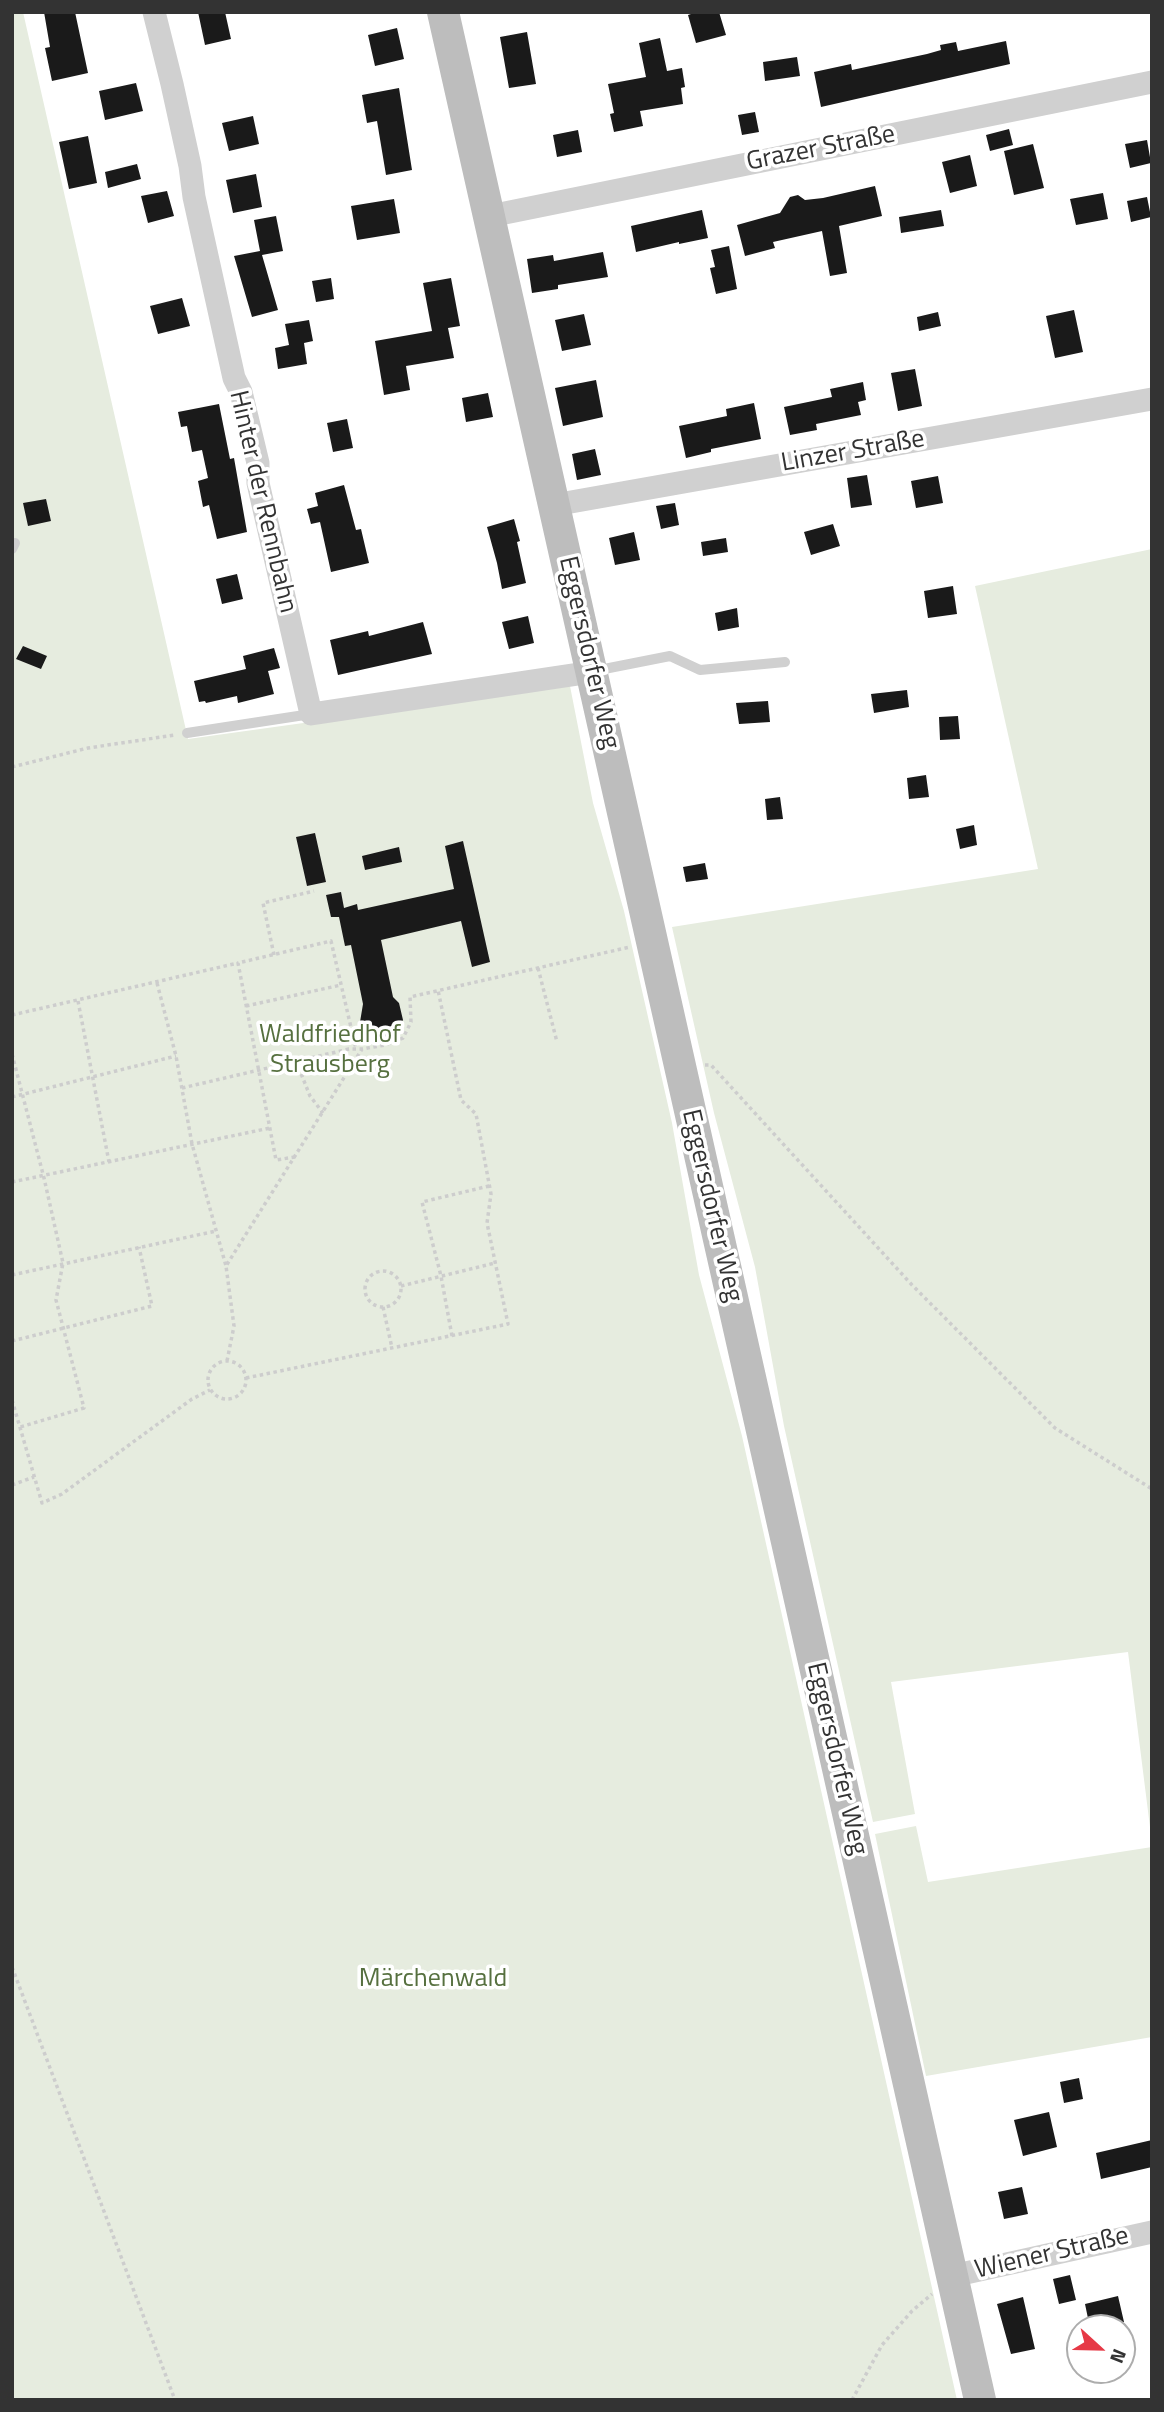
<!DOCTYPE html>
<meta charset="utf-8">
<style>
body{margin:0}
#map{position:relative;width:1164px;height:2412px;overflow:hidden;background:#fff;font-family:"Titillium Web",sans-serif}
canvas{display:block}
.frame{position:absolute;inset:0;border:14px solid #333;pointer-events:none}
.north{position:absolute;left:1066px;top:2314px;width:70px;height:70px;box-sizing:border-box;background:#fff;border:2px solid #adadad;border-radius:50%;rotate:112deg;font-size:19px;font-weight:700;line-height:28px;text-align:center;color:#333}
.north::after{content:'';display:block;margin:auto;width:24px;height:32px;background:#e63946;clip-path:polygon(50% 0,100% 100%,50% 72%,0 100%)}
</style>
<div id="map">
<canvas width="1164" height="2412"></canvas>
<div class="frame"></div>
<div class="north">N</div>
</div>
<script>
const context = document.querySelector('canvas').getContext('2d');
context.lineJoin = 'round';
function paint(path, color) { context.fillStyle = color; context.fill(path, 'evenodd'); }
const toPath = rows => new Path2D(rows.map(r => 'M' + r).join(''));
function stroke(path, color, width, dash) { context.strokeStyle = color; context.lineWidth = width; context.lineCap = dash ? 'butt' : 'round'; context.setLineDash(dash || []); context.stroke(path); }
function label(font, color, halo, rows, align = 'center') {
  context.font = font + ' "Titillium Web",sans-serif'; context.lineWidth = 7; context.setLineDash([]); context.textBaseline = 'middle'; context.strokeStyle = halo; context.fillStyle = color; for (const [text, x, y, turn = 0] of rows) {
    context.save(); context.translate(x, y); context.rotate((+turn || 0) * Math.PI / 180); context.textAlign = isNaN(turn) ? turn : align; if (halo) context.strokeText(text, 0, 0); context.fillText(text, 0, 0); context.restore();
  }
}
const green = toPath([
 [12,12,23,12,188,739,570,686,593,803,624,911,672,1123,699,1275,742,1436,957,2400,12,2400],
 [1152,549,1152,1843,1128,1652,891,1682,915,1814,873,1822,784,1426,755,1267,714,1113,672,927,1038,869,975,586],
 [916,1826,928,1882,1152,1847,1152,2037,926,2076,875,1834]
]);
const building = toPath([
 [44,12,75,12,88,73,52,81,45,48,50,47],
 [198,12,225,12,231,39,205,45],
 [697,12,719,12,726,35,696,43,688,15],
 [397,28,404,59,375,66,368,35],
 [527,32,536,84,509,88,500,37],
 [660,38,667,71,682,68,685,87,681,88,683,104,640,111,643,126,614,132,610,114,614,113,608,84,646,77,639,43],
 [1006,41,1010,64,821,107,814,72,851,64,852,70,927,54,941,50,940,45,956,42,958,51],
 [797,57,800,76,765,81,763,62],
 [136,83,143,111,105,120,99,91],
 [399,88,412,170,386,175,377,121,367,123,362,95],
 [755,112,759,132,742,135,738,115],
 [253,116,259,144,229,151,222,123],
 [1009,129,1013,145,990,151,986,135],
 [578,130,582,152,557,157,553,135],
 [88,136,97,183,69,189,59,142],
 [1147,140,1151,163,1130,168,1125,144],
 [1033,144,1044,188,1014,195,1004,151],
 [970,155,977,186,950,193,942,162],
 [137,164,141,179,108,188,105,172],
 [256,174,262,207,233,213,226,180],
 [875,186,882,216,839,226,847,273,830,276,822,231,773,242,775,248,745,256,737,225,780,213,790,197,798,195,805,200,823,198],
 [167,191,174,216,148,223,141,196],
 [1103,193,1108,219,1076,225,1070,199],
 [1147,197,1151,217,1131,222,1127,201],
 [394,199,400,233,357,240,351,206],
 [702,210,708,238,679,244,679,242,636,252,631,226],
 [941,210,944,226,901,233,899,217],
 [276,216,283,251,262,255,278,310,252,317,234,256,260,251,254,220],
 [729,246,737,289,716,294,710,268,715,267,711,250],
 [603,252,608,277,558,285,558,289,532,293,527,259,553,255,554,261],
 [331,278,334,299,316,302,312,281],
 [451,278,460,326,448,328,454,358,406,366,410,390,384,395,375,341,432,331,423,283],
 [182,298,190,326,158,334,150,306],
 [1074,310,1083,352,1055,358,1046,316],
 [938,312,941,326,919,331,917,317],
 [584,314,591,345,562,351,555,320],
 [309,320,313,341,304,343,307,364,278,369,275,348,289,345,285,324],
 [915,369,922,406,898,411,891,373],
 [596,380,603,417,563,426,555,388],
 [863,382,866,400,858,402,861,415,816,424,817,430,790,435,784,407,832,397,830,389],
 [488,393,493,417,466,422,462,398],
 [754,403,761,439,711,449,711,452,686,458,679,426,727,416,726,409],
 [219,404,230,459,234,458,247,532,217,539,209,505,203,507,198,481,208,478,202,450,192,452,187,426,181,427,178,412],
 [347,419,353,448,333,452,327,423],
 [595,449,601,475,577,480,572,454],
 [867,475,872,505,851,508,847,478],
 [938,476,943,503,916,508,911,481],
 [344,485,356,530,361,529,369,563,331,572,320,522,311,524,307,509,318,506,315,493],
 [46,499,51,521,28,526,23,503],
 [675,503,679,525,661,529,656,506],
 [514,519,520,541,517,542,526,583,502,589,497,563,487,527],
 [833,524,840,546,811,555,804,532],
 [634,532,640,560,615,565,609,538],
 [726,538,728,552,703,556,701,542],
 [237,574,243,599,222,604,216,579],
 [953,586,957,614,928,618,924,591],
 [737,608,739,627,718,631,715,613],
 [528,616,534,643,509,649,502,622],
 [423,622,432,654,338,675,330,640,368,631,369,636],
 [23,646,47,656,41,669,16,659],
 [274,648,280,668,268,671,274,694,238,703,237,696,206,703,205,701,199,702,194,681,246,669,243,656],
 [907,690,909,707,874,713,871,694],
 [768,701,770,722,739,724,736,703],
 [958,716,960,739,940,740,939,717],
 [926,775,929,797,909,799,907,778],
 [780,797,783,819,767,820,765,799],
 [974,825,977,845,960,849,956,829],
 [315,833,326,882,307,886,296,837],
 [463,841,490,962,472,967,461,921,381,940,393,997,399,1003,403,1020,396,1034,377,1039,364,1030,360,1022,363,1004,351,945,345,946,339,917,331,917,326,895,341,892,344,908,357,904,358,910,454,889,445,846],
 [399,847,402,862,365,870,362,856],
 [705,863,708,879,686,882,683,867],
 [1079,2078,1083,2099,1064,2103,1060,2082],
 [1049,2112,1057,2147,1023,2156,1014,2120],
 [1152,2140,1152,2167,1101,2179,1096,2153],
 [1022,2187,1028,2214,1004,2219,998,2192],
 [1070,2275,1076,2300,1059,2304,1053,2279],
 [1118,2296,1124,2322,1090,2328,1085,2304],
 [1023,2297,1035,2349,1011,2354,997,2304]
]);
const path = toPath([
 [12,767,88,748,175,735],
 [274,955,263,903,314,891],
 [538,968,557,1042],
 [157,983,176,1056,192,1144,226,1266],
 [78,1001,109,1162],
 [246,1006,341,985],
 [12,1015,238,963],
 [12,1054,44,1178,63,1263,56,1300,84,1408,20,1427],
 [296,1061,310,1096,323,1113],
 [705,1065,711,1065,912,1285,1055,1428,1152,1489],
 [182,1088,349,1049,362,1049,385,1045,403,1038,411,1022,410,997,630,947],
 [12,1097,176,1056],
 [295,1157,276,1160,238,963,331,941,356,1049],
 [12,1182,270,1128],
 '365 1289a18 18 0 1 1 36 0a18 18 0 1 1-36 0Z',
 [12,1275,216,1231],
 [401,1286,495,1263],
 [383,1307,392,1348],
 [452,1336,441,1276,422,1202,489,1186],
 [12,1341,152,1306,139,1247],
 '208 1380a19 19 0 1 1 38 0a19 19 0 1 1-38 0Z',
 [227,1361,234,1326,226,1266,362,1049],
 [246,1378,508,1324,487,1223,491,1194,476,1114,461,1100,438,990],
 [12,1400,42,1503,62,1494,192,1399,210,1390],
 [12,1485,34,1477],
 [12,1967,175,2400],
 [852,2400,882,2345,912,2311,932,2294]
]);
const service = toPath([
 [12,549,15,543],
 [594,671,670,656,700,670,785,662],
 [187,733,311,714]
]);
const minor = toPath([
 [154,12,172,84,190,166,194,197,234,378,241,392,258,463,258,483,311,714,592,672],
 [490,216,1152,82],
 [554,505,1152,399],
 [952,2276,1152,2232]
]);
const secondary = toPath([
 [443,12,980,2400]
]);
const streetNames = [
 ["Grazer Straße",821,149,-11],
 ["Linzer Straße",853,452,-10],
 ["Hinter der Rennbahn",262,502,77],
 ["Eggersdorfer Weg",588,653,77],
 ["Eggersdorfer Weg",711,1206,77],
 ["Eggersdorfer Weg",836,1759,77],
 ["Wiener Straße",1052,2254,-13]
];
const parkNames = [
 ["Waldfriedhof",330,1036],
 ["Strausberg",330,1066],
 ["Märchenwald",433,1980]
];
paint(green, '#e6ecdf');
paint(building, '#1a1a1a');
stroke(path, '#cdcdcd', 3.5, [3.5, 3.5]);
stroke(service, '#d0d0d0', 10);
stroke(minor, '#d0d0d0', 23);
stroke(secondary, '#bdbdbd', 32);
label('26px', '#333', '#fff', streetNames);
label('26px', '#56703f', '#fff', parkNames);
</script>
